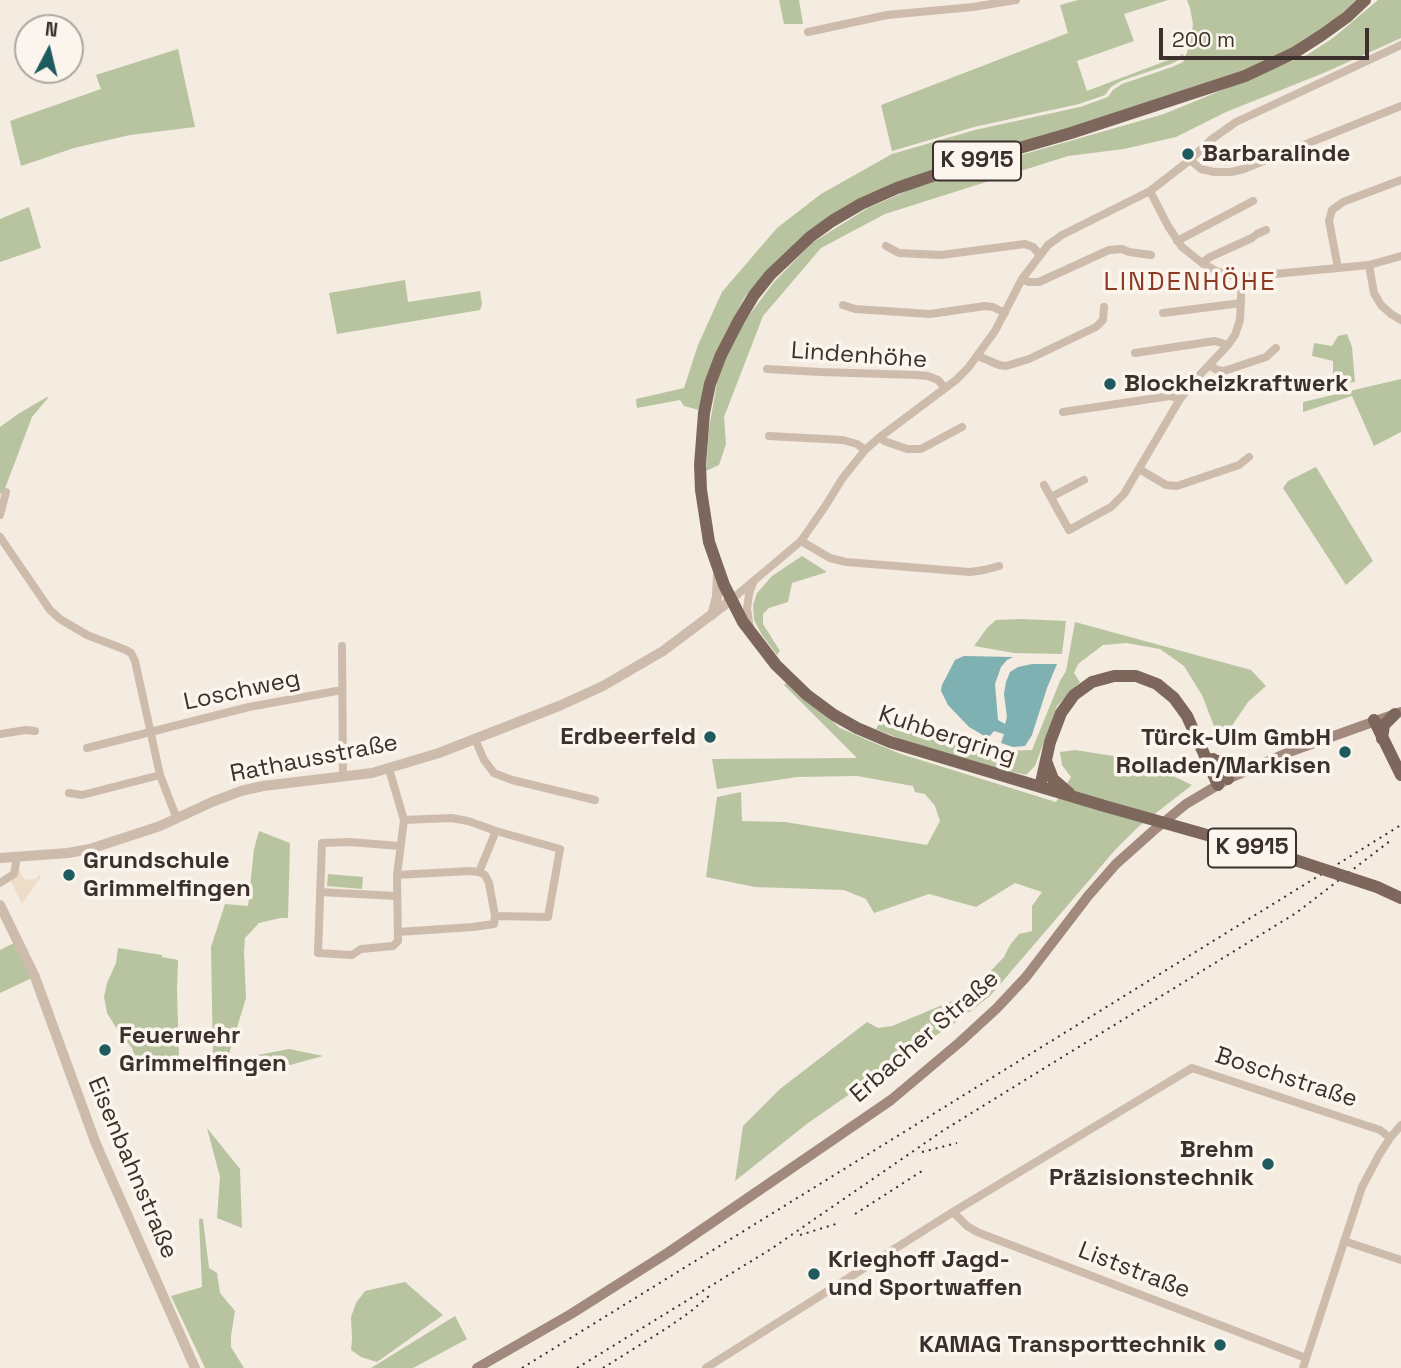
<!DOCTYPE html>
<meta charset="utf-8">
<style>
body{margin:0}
#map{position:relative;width:1401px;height:1368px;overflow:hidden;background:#f4ebe1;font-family:"Space Grotesk",sans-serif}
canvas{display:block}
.north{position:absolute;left:14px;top:14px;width:70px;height:70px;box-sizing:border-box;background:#fbf5ee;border:2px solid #aea6a0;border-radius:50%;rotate:7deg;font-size:19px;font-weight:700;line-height:28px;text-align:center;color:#3b302b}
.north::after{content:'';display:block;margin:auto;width:24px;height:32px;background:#1f5a5e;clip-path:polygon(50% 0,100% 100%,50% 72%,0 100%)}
.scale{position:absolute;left:1159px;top:28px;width:210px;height:32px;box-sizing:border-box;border:4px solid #3b302b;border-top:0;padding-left:9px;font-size:21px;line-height:24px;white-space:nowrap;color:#3b302b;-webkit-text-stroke:5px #fbf5ee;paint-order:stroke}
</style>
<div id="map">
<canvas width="1401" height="1368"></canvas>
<div class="north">N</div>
<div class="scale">200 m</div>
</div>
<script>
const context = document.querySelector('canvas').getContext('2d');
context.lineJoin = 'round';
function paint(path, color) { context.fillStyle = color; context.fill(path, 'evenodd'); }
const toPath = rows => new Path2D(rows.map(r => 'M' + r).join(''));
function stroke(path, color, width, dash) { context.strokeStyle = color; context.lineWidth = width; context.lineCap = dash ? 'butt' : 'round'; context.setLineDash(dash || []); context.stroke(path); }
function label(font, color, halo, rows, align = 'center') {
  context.font = font + ' "Space Grotesk",sans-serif'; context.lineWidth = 7; context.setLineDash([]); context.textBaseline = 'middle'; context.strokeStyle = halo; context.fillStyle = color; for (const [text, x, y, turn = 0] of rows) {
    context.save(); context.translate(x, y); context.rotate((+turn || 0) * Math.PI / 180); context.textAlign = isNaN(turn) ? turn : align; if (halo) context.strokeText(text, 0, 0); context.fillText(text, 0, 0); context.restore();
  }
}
const green = toPath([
 [779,0,799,0,803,24,784,24],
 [1078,0,1168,0,1124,14,1134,41,1077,61,1087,91,1184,54,1181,59,1171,64,1121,81,1111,87,1105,95,1079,104,974,127,892,151,881,105,1068,33,1060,5],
 [1187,0,1356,0,1338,17,1297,46,1254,67,895,185,762,276,744,298,727,331,699,410,684,406,680,400,637,408,636,399,684,388,698,345,722,292,777,228,821,194,892,154,975,130,1080,107,1108,97,1113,90,1122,84,1172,67,1183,62,1190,45,1193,24,1190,8],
 [1378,0,1401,0,1401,38,1326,72,1226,112,1176,137,1124,149,1068,156,885,214,821,248,763,316,724,417,726,444,719,465,706,471,709,428,717,383,728,352,741,326,774,282,812,243,868,208,930,181,1164,114,1307,55,1333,38],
 [178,49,195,127,130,135,74,148,21,166,10,121,101,89,96,75],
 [29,207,41,248,0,262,0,219],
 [405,280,408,302,480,291,482,304,480,310,337,334,329,293],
 [1347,334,1352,347,1355,382,1347,383,1342,376,1333,376,1333,361,1312,356,1314,343,1332,346,1338,336],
 [1401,379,1401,432,1374,446,1352,396,1303,412,1303,402],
 [47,397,48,398,32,417,4,491,0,494,0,427,18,414],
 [1316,467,1373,561,1346,585,1283,488,1288,481],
 [802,556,827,572,792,583,788,602,769,608,763,614,763,624,780,651,777,655,762,635,754,620,753,605,757,593,772,576],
 [1021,619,1066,621,1062,654,1014,653,974,646,987,628,996,620],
 [1075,622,1251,670,1266,686,1248,702,1233,724,1221,739,1214,726,1202,695,1184,666,1160,649,1126,643,1103,645,1078,664,1074,673,1080,682,1057,706,1035,766,1026,775,932,752,876,729,882,718,937,736,999,751,1032,750,1060,681,1066,671],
 [787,682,840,728,872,742,901,754,1056,802,1071,777,1062,765,1060,752,1075,750,1120,757,1158,769,1192,785,1138,827,1115,850,990,996,952,1025,916,1048,808,1123,735,1181,743,1126,780,1089,867,1022,878,1028,892,1026,969,994,1004,957,1010,945,1019,934,1032,931,1032,906,1042,892,1015,883,976,907,929,894,874,913,866,899,844,890,755,887,706,877,717,797,741,792,742,821,785,822,927,845,940,821,935,806,925,794,915,792,913,786,857,776,797,777,717,789,712,759,857,758,784,685],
 [259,831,290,843,288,918,280,918,259,923,245,938,244,952,246,998,229,1054,213,1062,211,947,225,904,248,906,254,849],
 [328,874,363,877,362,889,327,886],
 [16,942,32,978,0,993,0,950],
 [118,948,162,955,162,957,178,960,177,990,179,1060,161,1064,160,1057,135,1058,132,1048,117,1029,107,1013,104,997,107,983,116,963],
 [289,1049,323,1056,290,1065,258,1055],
 [207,1128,240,1169,242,1228,217,1218,220,1177],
 [201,1218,203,1220,209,1268,217,1273,220,1293,235,1311,231,1336,231,1347,244,1368,205,1368,171,1296,202,1287,199,1220],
 [405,1282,443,1315,377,1362,361,1357,351,1350,352,1339,351,1317,356,1303,365,1291],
 [455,1316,467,1339,413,1368,371,1368]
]);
const plaza = toPath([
 [16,863,22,876,26,880,36,879,40,874,40,878,22,904,9,877]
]);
const water = toPath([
 [964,656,1013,657,1007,660,1001,667,995,684,998,720,1005,724,1007,717,1004,694,1006,682,1010,672,1018,667,1032,664,1057,664,1047,688,1032,735,1025,746,1013,747,1001,743,1004,734,994,731,988,738,969,727,948,705,941,691,942,685,955,660]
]);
const minor = toPath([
 [808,32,887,15,973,7,1016,0],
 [1190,160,1201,169,1214,172,1231,172,1244,169,1401,106],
 [1150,191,1168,226,1182,247,1202,263,1216,271,1230,275,1242,277,1338,268,1369,265,1401,256],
 [1177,241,1253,201],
 [886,246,899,253,941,255,1025,244,1033,247,1040,255],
 [1202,263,1210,257,1252,238,1257,234,1266,230],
 [1369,265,1374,293,1381,305,1391,314,1401,320],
 [1338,268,1329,221,1332,210,1343,202,1401,180],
 [1022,279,1029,282,1039,282,1109,250,1122,249,1129,252,1151,255],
 [843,305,855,309,930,314,985,306,993,307,1005,313],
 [1163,313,1241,303],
 [1135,353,1215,341,1228,345],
 [978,356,999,365,1006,366,1029,359,1096,327,1103,320,1104,307],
 [1209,365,1217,370,1224,371,1266,357,1276,348],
 [767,369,820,372,917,375,928,376,938,380,945,388],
 [1063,412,1170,396,1180,399],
 [769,436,843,440,857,444,865,450],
 [880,437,884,441,907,449,921,449,962,427],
 [1139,469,1166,485,1177,486,1239,465,1249,457],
 [1044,485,1069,530,1111,507,1124,494,1180,399,1195,380,1228,345,1235,335,1240,320,1242,277],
 [1051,497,1084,480],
 [0,515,6,492],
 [0,537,50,610,60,619,87,635,126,650,131,653,135,661,160,775,177,819],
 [801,541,830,558,846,562,970,572,984,570,999,566],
 [731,600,801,541,826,505,842,479,865,450,880,437,956,380,968,368,995,331,1022,279,1048,245,1062,235,1150,191,1190,160,1212,139,1236,122,1401,45],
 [750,628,747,609,749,594,753,583],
 [342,646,343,777],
 [0,734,26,730,35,731],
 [475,739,484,760,494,773,512,780,595,800],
 [87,748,249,707,342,690],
 [389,769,404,820,397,875,398,941,393,946,361,949,352,955,318,953,322,843,349,842,400,846],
 [69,793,82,795,160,775],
 [397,875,469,871,479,872],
 [0,883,14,874,16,863,16,856],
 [320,892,396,896],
 [495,916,489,883,485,875,479,872,496,831],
 [398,932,473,927,494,924,495,916,548,917,560,849,496,831,468,821,451,818,404,820],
 [953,1212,967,1226,977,1232,1306,1358],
 [1344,1241,1401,1260],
 [706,1368,953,1212,1192,1068,1380,1130,1390,1138],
 [1303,1368,1362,1187,1379,1155,1390,1138,1401,1125]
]);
const tertiary = toPath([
 [712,615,717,597,718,575],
 [0,858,68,853,90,849,160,826,212,802,241,791,263,786,372,773,439,753,559,706,603,686,663,651,731,600],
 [0,905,35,977,96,1144,195,1368]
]);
const secondary = toPath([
 [477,1368,571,1314,669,1252,891,1100,960,1042,997,1008,1026,977,1088,896,1116,864,1153,831,1186,804,1228,779,1289,752,1401,712]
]);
const primary = toPath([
 [1374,720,1401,775],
 [1382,739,1384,725,1395,714],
 [1213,759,1228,779],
 [1214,760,1238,766,1259,765],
 [1046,761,1053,779,1069,793],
 [1040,787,1050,742,1061,713,1074,695,1092,682,1114,676,1136,676,1157,684,1174,698,1187,716,1218,785],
 [1101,805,890,742,857,728,834,715,807,695,776,665,743,622,724,585,709,542,701,490,700,465,704,413,710,384,721,355,739,320,754,295,770,275,810,237,832,221,861,204,897,188,985,158,1071,133,1245,76,1294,53,1322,35,1347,17,1365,0]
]);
const rail = toPath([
 [922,1152,957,1143],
 [855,1214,922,1171],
 [800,1235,839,1223],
 [522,1368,1401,825],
 [577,1368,771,1249,944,1130,1296,913,1390,841],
 [603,1368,667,1328,690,1312,710,1295]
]);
const primaryBridge = toPath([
 [1101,805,1292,859,1377,887,1401,898]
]);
const markers = [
 [1188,154,7,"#1f5a5e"],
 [1110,384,7,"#1f5a5e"],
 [710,737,7,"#1f5a5e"],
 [1345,752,7,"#1f5a5e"],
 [69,875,7,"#1f5a5e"],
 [105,1050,7,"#1f5a5e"],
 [1268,1164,7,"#1f5a5e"],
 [814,1274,7,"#1f5a5e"],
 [1220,1345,7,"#1f5a5e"]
];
const shields = [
 [977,161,88],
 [1252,848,88]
];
const shieldNames = [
 ["K 9915",977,161],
 ["K 9915",1252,848]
];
const poiNames = [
 ["Barbaralinde",1202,154],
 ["Blockheizkraftwerk",1124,384],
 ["Erdbeerfeld",696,737,"right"],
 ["Türck-Ulm GmbH",1331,738,"right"],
 ["Rolladen/Markisen",1331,766,"right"],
 ["Grundschule",83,861],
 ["Grimmelfingen",83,889],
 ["Feuerwehr",119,1036],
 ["Grimmelfingen",119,1064],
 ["Brehm",1254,1150,"right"],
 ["Präzisionstechnik",1254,1178,"right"],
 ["Krieghoff Jagd-",828,1260],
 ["und Sportwaffen",828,1288],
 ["KAMAG Transporttechnik",1206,1345,"right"]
];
const streetNames = [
 ["Lindenhöhe",859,356,4],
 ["Loschweg",242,691,-12],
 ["Kuhbergring",947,736,18],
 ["Rathausstraße",314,759,-11],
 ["Erbacher Straße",925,1037,-41],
 ["Boschstraße",1286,1078,18],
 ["Eisenbahnstraße",132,1168,67],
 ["Liststraße",1134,1271,21]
];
const neighbourhoodNames = [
 ["LINDENHÖHE",1190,283]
];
paint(green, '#b8c4a0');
paint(plaza, '#ecdcc8');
paint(water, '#7fb0b2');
stroke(minor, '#cdbbac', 8);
stroke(tertiary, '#cdbbac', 10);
stroke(secondary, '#a18a7d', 10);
stroke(primary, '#7d675c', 12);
stroke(rail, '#3b302b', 2, [2, 5]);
stroke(primaryBridge, '#7d675c', 12);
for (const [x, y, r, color] of markers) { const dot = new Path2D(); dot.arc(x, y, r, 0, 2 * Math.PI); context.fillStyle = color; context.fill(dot); stroke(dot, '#fbf5ee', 2.5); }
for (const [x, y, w] of shields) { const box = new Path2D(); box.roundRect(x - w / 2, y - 19.5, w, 39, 5); context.fillStyle = '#fbf5ee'; context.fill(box); stroke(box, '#3b302b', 2); }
label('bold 23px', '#3b302b', null, shieldNames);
label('bold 24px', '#3b302b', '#fbf5ee', poiNames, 'left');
label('24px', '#3b302b', '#fbf5ee', streetNames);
context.letterSpacing = '2px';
label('26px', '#8c3b22', '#fbf5ee', neighbourhoodNames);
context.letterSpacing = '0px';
</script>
